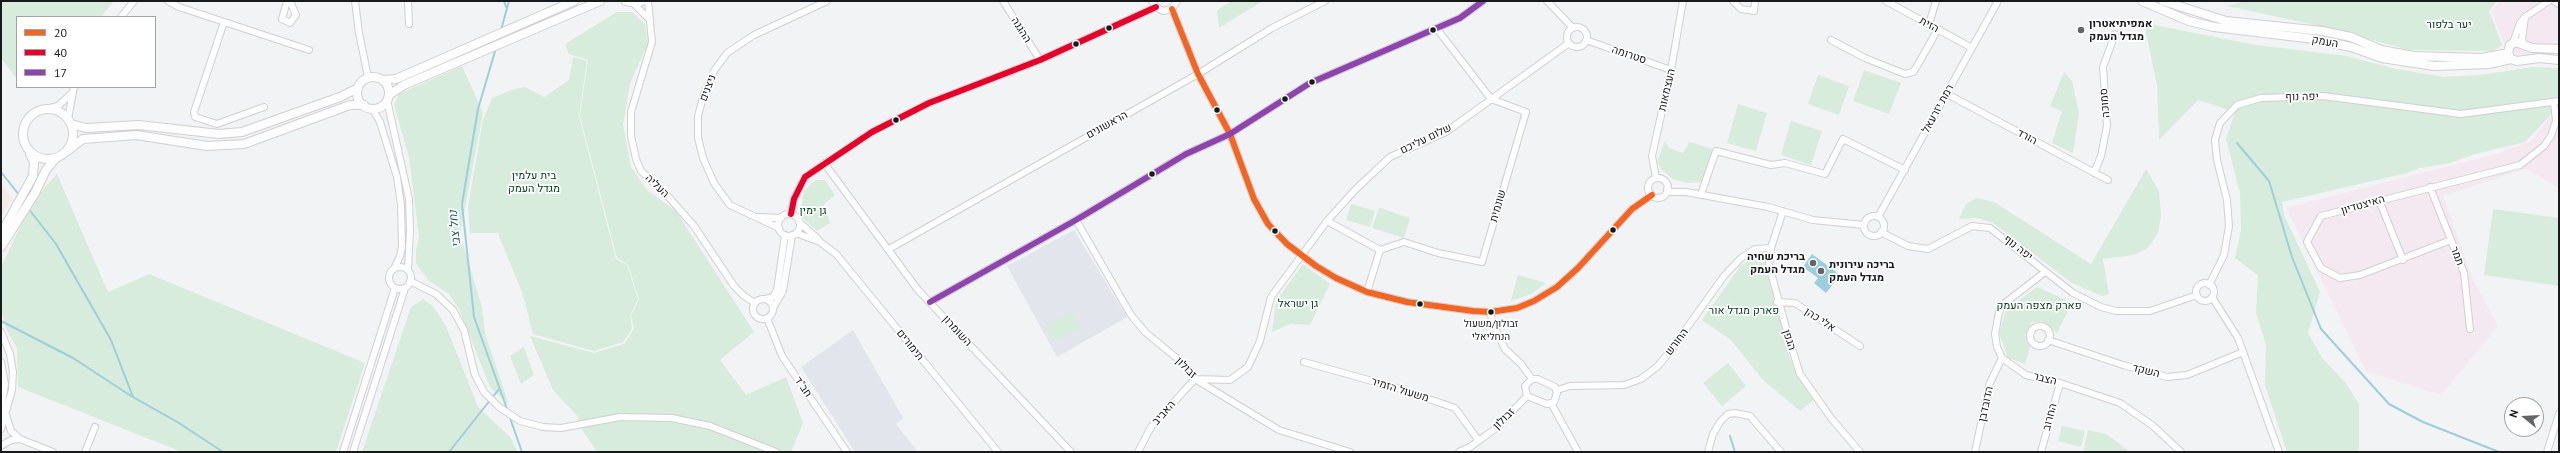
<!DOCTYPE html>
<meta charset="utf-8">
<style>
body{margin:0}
#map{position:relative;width:2560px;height:453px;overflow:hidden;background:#f2f3f5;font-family:"PT Sans",sans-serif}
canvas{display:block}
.frame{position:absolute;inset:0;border:2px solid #18191a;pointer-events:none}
.legend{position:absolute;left:16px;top:16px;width:140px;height:72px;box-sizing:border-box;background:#fff;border:1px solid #a3a3a3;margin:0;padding:5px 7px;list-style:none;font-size:12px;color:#18191a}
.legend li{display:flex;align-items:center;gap:8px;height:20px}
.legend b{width:20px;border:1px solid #a3a3a3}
.north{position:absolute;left:2504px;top:397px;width:40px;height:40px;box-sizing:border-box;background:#fff;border:1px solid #a3a3a3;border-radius:50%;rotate:288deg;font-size:11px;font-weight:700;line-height:16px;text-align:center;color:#18191a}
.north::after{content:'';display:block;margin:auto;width:14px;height:18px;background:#646567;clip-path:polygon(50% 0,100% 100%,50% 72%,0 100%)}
</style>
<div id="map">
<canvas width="2560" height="453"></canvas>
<div class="frame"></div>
<ul class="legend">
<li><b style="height:5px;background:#f26522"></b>20</li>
<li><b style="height:5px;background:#e4002b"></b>40</li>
<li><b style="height:5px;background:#8e44ad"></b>17</li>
</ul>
<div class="north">N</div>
</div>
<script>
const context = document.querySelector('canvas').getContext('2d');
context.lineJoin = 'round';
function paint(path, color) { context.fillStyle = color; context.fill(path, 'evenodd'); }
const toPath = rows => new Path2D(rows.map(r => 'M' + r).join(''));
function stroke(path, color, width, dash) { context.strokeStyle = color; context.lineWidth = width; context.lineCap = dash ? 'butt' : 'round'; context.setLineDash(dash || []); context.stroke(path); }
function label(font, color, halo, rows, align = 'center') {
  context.font = font + ' "PT Sans",Heebo,sans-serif'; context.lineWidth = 3.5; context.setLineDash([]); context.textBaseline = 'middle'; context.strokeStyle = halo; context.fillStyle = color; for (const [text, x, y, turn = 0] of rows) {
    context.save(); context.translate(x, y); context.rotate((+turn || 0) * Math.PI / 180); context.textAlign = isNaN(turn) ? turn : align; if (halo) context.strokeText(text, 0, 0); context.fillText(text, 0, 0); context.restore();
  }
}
const commercial = toPath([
 [1,184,12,200,1,216]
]);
const industrial = toPath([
 [2501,1,2559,1,2559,62,2508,52,2491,11],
 [2559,105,2559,188,2526,169,2443,196,2474,282,2498,326,2441,395,2366,371,2286,208,2496,154,2531,141]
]);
const built = toPath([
 [1074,230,1127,317,1057,357,1007,266],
 [853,330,903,418,896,424,918,452,855,452,801,367]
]);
const green = toPath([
 [1,1,114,1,101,17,17,17,17,79,1,58],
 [1232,1,1263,1,1219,28,1217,10],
 [2246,1,2497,1,2489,11,2502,45,2493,51,2409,50,2315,25,2227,6],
 [617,12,632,12,645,24,648,44,630,83,623,125,631,167,647,190,676,211,754,332,720,360,746,395,786,377,803,423,791,452,597,452,579,425,578,417,553,390,530,336,594,353,624,344,634,329,631,316,639,299,628,265,617,258,580,116,588,60,569,54,565,44],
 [2144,23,2256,45,2347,56,2396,69,2443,77,2480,75,2533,67,2559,68,2559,98,2555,110,2525,142,2475,154,2450,163,2420,168,2407,173,2282,202,2284,215,2320,292,2308,333,2322,358,2345,382,2359,404,2359,452,2287,452,2265,385,2266,345,2256,313,2258,275,2235,258,2241,230,2240,193,2226,139,2235,112,2198,100,2159,140,2157,85],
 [573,57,587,61,579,116,616,259,627,265,638,299,630,316,632,329,623,342,594,351,533,334,523,295,498,233,470,233,468,207,470,195,483,120,492,98,514,89,525,87,544,97,569,80],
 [462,66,483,113,460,234,482,307,485,333,509,405,490,387,459,309,449,294,428,280,416,263,416,250,419,236,409,157,394,105,399,94],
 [1864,70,1901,83,1889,114,1853,101],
 [2064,72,2072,81,2079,113,2073,153,2052,143,2062,111,2050,106],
 [1818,75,1849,86,1839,115,1808,104],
 [1738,104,1767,113,1756,151,1727,143],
 [1791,121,1822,131,1811,165,1781,155],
 [1665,141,1669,148,1683,153,1689,142,1713,149,1702,182,1687,183,1673,179,1662,170,1657,162],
 [2146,169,2159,191,2161,215,2158,233,2148,248,2134,255,2103,259,2109,294,2102,296,2072,283,1993,223,1977,218,1959,219,1966,204,1977,198,1994,202,2091,264],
 [57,174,108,292,149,274,365,363,336,452,182,452,18,387,17,348,6,329,1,308,1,267,23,221,44,188],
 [816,180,825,180,835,195,824,204,830,223,817,231,800,215,804,191],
 [1351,204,1375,211,1370,227,1346,220],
 [1379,208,1410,218,1404,238,1372,228],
 [2493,209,2559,218,2559,286,2484,275],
 [1766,253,1774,302,1787,337,1788,353,1794,368,1815,399,1800,411,1763,380,1731,340,1702,320,1741,265],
 [1303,264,1330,284,1310,325,1290,324,1272,332,1276,301],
 [1518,275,1546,283,1531,294,1511,301],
 [2037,287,2072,303,2057,333,2042,321,2031,323,2025,335,2030,347,2025,364,2008,358,1999,333,2006,310],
 [423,299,433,306,446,326,478,407,510,437,518,452,362,452,411,307],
 [1073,312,1081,329,1053,341,1046,324],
 [524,347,534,375,521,384,510,356],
 [1728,363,1746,386,1722,406,1703,383],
 [2062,426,2085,431,2081,447,2058,441],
 [2088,430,2106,434,2130,452,2083,452]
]);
const water = toPath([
 [1812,254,1840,275,1826,293,1814,283,1818,278,1803,267]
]);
const stream = toPath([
 [504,1,506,7],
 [501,30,509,1],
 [496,48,478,109,462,204,474,317,507,409],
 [2237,143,2269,181,2292,257,2321,329,2389,404,2423,422,2499,452],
 [1,172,20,196],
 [28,208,56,244,111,340,133,397,179,423,223,452],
 [1,321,73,358,131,396],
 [509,415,522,452],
 [1730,436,1735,452],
 [449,452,499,389]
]);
const minor = toPath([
 [168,1,179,7,309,50],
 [287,1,282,19,290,23,296,15,290,1],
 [355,1,359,33,368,77],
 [408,1,409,24],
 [648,1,652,42,631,112,631,136,636,159,641,171,666,194,694,226,734,286,744,296,755,303],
 [1003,1,1040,60],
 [1152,1,1156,7,1163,11,1172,9,1177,1],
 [1547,1,1573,28],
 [1733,1,1741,9,1754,11,1755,1],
 [1886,1,1972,48],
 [2554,1,2559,4],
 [633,3,650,20],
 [1172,9,1198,74,1230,134,1254,199,1268,224,1287,244,1316,266,1336,278,1367,292,1407,302,1473,311,1490,312,1517,308,1534,301,1557,287,1578,268,1632,209,1652,195],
 [121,17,134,1],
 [224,22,194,112,195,117,217,124,264,107],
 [1929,24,1936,1],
 '1567 37a10 10 0 1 1 20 0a10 10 0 1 1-20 0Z',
 [1586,40,1671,70],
 [1831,40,1865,58,1905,74,1913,72,1917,66,1938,29],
 [2513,43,2520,23,2525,17,2549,1],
 [2524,45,2522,39,2525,18],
 [1947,94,2108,180],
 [387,100,409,199,410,230,408,270],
 [372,108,380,122,397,177,401,205,402,247,400,256,394,269],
 [41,110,58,106,71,94],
 [68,119,74,87],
 [824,163,918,290,1071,452],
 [2094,173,2101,156,2107,126,2103,67,2115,34],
 [1656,178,1652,156,1671,70,1683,1],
 '1648 188a10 10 0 1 1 20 0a10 10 0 1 1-20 0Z',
 [2430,187,2464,273,2470,329],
 [1667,189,1670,192,1686,192,1768,207,1813,220,1864,225],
 [1701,194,1716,151,1771,165,1785,163,1825,174,1843,139,1905,170],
 [2379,200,2403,260],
 [1783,211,1771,248,1769,265,1789,339,1800,374,1831,418,1860,452],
 [791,214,794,199,805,177,872,132,929,103,1040,60,1156,7],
 '778 225a11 11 0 1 1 22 0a11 11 0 1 1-22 0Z',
 '1864 226a10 10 0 1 1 20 0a10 10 0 1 1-20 0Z',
 [759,217,781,218],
 [1878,217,1998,1],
 [1076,220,1131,315,1145,332,1179,360,1195,379,1279,430,1350,452],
 [1327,221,1380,250,1404,242,1438,253,1482,262,1526,112,1491,99,1437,29],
 [799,222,819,240],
 [779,228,730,205,714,183,703,158,698,138,698,116,704,94,714,71,727,53,754,35,827,1],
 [1881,232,1908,246,1928,249,1972,226,1990,228,2073,293,2101,307,2116,311,2150,311,2197,295],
 [796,233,820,242,836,254,998,452],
 [2451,240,2360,275,2340,278,2321,268,2307,242,2321,216,2520,165,2544,146,2551,136,2556,121,2554,102],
 [889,249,1198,74,1272,28,1325,1],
 '389 278a11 11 0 1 1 22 0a11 11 0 1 1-22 0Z',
 [2045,272,2005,303,1999,312,1995,334,1997,347,2002,358,2026,375,2060,383,2120,403,2152,425,2181,452],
 [410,281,436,294,453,310,464,330,475,375,484,392,499,407,520,421,543,427,561,428,620,417,672,418,710,426,776,452],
 '2196 292a9 9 0 1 1 18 0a9 9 0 1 1-18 0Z',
 [2209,285,2224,255,2229,226,2227,200,2217,160,2215,140,2220,123,2237,105,2261,98,2323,96,2461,114,2559,101],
 [1367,292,1380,250],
 [2212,297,2238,338,2279,452],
 '753 309a10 10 0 1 1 20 0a10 10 0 1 1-20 0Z',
 [765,299,773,297,777,290,785,235],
 [930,302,1076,220,1186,154,1230,134,1310,83,1460,18,1483,1],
 [1777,302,1795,303,1860,346],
 [773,308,783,291,792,235],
 [1490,312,1494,326,1505,349,1521,364,1532,379],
 [767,318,782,356,847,452],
 '2030 336a10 10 0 1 1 20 0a10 10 0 1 1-20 0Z',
 [1,332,10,354,13,372,12,390,1,429],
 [2048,340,2123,365,2167,377,2187,375,2243,352],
 [1,362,5,384,1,411],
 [1304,362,1397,388,1455,408,1479,441],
 [1532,379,1538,379,1555,387,1557,393,1554,402,1547,404,1527,396,1525,386,1532,379],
 [1557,390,1570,386,1624,385,1641,379,1658,366,1671,350,1724,276,1741,258,1755,249,1771,248],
 [1551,403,1578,452],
 [6,415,11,431,20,439,53,452],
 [1,446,11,440,20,439],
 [85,452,95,427],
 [343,452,395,288],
 [353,452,405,288],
 [1138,452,1151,427,1195,379,1230,380,1248,367,1260,341,1271,297,1327,221,1355,190,1390,157,1446,132,1569,43],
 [1459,452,1470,447,1495,429,1527,396],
 [1708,452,1713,434,1720,422,1728,414,1735,413,1750,416,1781,452],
 [1975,452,1989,385,2002,358],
 [2041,452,2060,383],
 [2547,452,2559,414]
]);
const major = toPath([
 [626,1,637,3,642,1],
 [2142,1,2189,21,2214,27,2314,39,2351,47,2382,58,2434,66,2489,64,2511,59],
 [2163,1,2226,21,2322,31,2351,37,2381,50,2414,56,2482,58,2508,53],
 [2559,49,2532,48,2516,42,2510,45,2508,53,2511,59,2517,61,2539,58,2559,60],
 '357 93a16 16 0 1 1 32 0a16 16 0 1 1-32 0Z',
 [383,80,396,79,574,1],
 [389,95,404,85,600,1],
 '23 134a25 25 0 1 1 50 0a25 25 0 1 1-50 0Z',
 [71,124,86,128,139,125,219,134,242,132,340,97,358,88],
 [67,151,83,139,136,135,207,146,244,144,350,105,364,105],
 [1,234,33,176,34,162,30,154],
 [1,247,35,193,46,170,55,159]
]);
const bus1 = toPath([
 [1172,9,1198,74,1230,134,1254,199,1268,224,1287,244,1316,266,1336,278,1367,292,1407,302,1473,311,1490,312,1517,308,1534,301,1557,287,1578,268,1632,209,1652,195]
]);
const bus2 = toPath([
 [791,214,794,199,805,177,872,132,929,103,1040,60,1156,7]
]);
const bus3 = toPath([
 [930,302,1076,220,1186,154,1230,134,1310,83,1460,18,1483,1]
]);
const markers = [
 [1109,28,3.5,"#18191a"],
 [1433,30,3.5,"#18191a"],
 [2081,30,4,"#646567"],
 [1076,44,3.5,"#18191a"],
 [1312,82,3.5,"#18191a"],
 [1285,99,3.5,"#18191a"],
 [1217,110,3.5,"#18191a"],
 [896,120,3.5,"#18191a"],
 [1152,174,3.5,"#18191a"],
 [1613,230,3.5,"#18191a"],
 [1275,231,3.5,"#18191a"],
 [1813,263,4,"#646567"],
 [1821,271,4,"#646567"],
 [1420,304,3.5,"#18191a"],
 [1491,312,3.5,"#18191a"]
];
const busNames = [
 ["זבולון/משעול",1491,324],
 ["הנחליאלי",1491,337]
];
const poiNames = [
 ["אמפיתיאטרון",2089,24],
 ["מגדל העמק",2089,37],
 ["בריכת שחיה",1805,257,"right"],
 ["מגדל העמק",1805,270,"right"],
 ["בריכה עירונית",1829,265],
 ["מגדל העמק",1829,278]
];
const streetNames = [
 ["הזית",1929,25,29],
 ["ההגנה",1021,30,58],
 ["העמק",2325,42,10],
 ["סטרומה",1629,55,19],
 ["ניצנים",708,88,-69],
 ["העצמאות",1667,90,-77],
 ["יפה נוף",2302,97,-1],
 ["סמוכה",2105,103,-95],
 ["רמת יזרעאל",1938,109,-61],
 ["הראשונים",1107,125,-29],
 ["הורד",2027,137,28],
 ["שלום עליכם",1426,139,-26],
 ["העליה",657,186,44],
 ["האיצטדיון",2363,205,-16],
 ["שונמית",1498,206,-74],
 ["יפה נוף",2018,248,38],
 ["תמר",2457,256,68],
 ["אלי כהן",1820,320,33],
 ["השומרון",957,331,47],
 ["הגפן",1789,340,72],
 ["החורש",1677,342,-53],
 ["תימורים",910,345,51],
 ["זבולון",1186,368,45],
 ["השקד",2146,371,14],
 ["הצבר",2045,379,14],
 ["חב\"ד",803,387,56],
 ["משעול הזמיר",1400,390,17],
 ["הדובדבן",1986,404,-78],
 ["האביב",1164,413,-48],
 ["החרוב",2050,417,-75],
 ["זבולון",1504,419,-44]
];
const parkNames = [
 ["יער בלפור",2449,25],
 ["בית עלמין",534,176],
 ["מגדל העמק",534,189],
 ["גן ימין",813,211],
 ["גן ישראל",1298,304],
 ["פארק מצפה העמק",2039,306],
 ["פארק מגדל אור",1744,311]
];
const waterNames = [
 ["נחל צבי",455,229,-96]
];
paint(commercial, '#f4ebe2');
paint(industrial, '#f5e9f1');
paint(built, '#e2e5eb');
paint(green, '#d7ecdc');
paint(water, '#9ccfdb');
stroke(stream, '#9ccfdb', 2);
stroke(minor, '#d0d0d2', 8);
stroke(major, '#d0d0d2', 10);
stroke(minor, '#fdfdfe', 6);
stroke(major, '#fdfdfe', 8);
stroke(bus1, '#f26522', 6);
stroke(bus2, '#e4002b', 6);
stroke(bus3, '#8e44ad', 6);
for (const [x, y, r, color] of markers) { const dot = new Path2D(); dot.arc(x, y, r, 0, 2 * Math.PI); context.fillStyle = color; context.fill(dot); stroke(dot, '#fff', 1.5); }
label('10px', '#18191a', '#fff', busNames);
label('bold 11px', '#18191a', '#fff', poiNames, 'left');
label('11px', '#18191a', '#fff', streetNames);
label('11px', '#003b18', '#fff', parkNames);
label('italic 12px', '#215d69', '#fff', waterNames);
</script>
